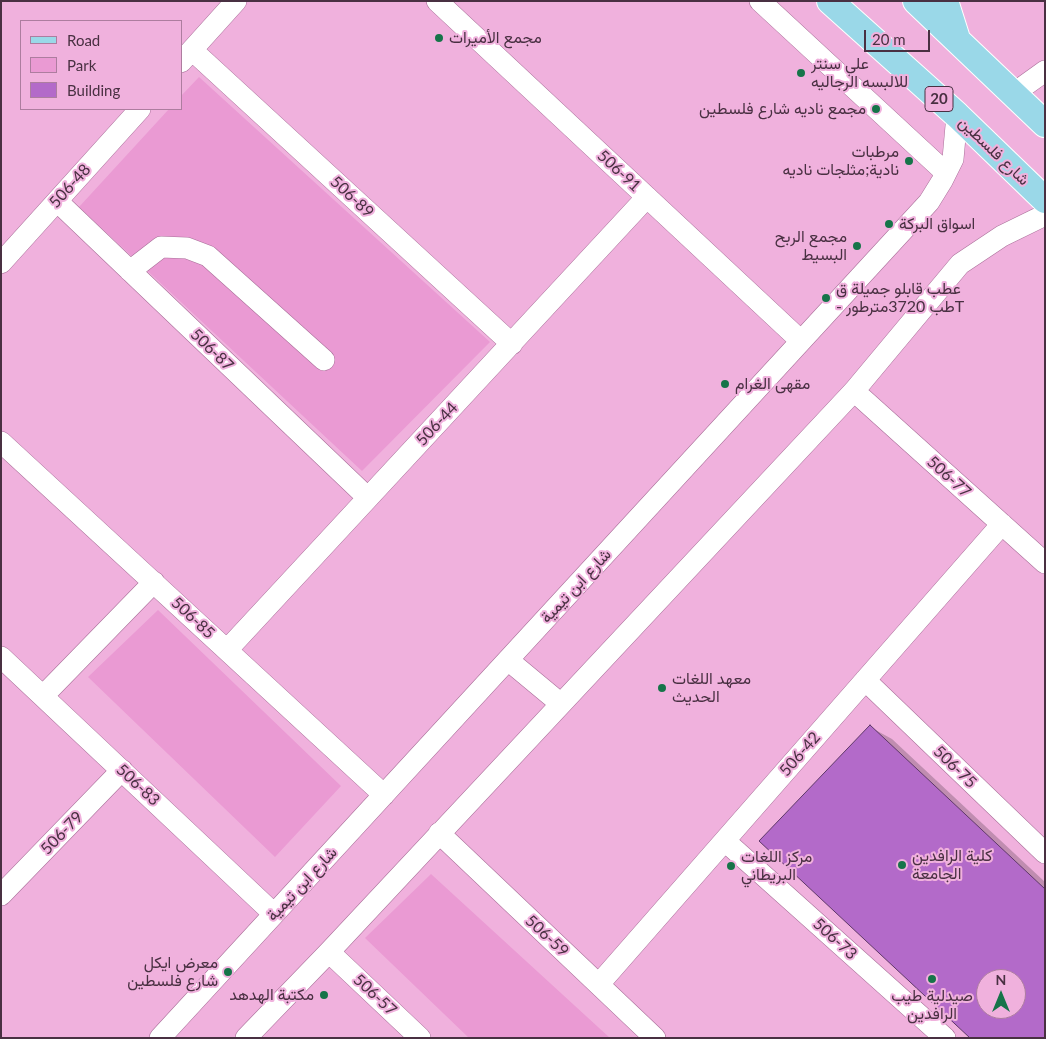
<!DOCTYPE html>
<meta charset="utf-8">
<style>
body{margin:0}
#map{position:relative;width:1046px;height:1039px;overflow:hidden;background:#f0b1dd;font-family:Lato,sans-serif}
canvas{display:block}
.frame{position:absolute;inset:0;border:2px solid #493042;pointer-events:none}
.legend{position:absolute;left:20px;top:20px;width:162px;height:90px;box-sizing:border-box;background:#f0b1dd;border:1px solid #ad7d9f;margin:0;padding:6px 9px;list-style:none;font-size:15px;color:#493042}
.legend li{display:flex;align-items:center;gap:10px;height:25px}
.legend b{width:25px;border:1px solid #ad7d9f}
.north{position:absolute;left:976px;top:969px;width:50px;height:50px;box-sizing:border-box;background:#f0b1dd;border:1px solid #ad7d9f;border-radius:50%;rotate:0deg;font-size:14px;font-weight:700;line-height:20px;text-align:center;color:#493042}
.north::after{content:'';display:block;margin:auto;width:18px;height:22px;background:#167449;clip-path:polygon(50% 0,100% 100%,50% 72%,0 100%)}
.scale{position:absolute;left:864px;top:30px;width:66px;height:22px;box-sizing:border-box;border:2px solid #493042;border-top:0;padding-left:6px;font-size:15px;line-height:18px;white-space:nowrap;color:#493042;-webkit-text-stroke:4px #f0b1dd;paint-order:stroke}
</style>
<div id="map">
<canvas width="1046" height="1039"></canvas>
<div class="frame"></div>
<ul class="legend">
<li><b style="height:6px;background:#9ad8e8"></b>Road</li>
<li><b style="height:14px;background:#ea9ad3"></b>Park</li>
<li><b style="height:14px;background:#b36ac9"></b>Building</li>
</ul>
<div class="north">N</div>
<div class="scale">20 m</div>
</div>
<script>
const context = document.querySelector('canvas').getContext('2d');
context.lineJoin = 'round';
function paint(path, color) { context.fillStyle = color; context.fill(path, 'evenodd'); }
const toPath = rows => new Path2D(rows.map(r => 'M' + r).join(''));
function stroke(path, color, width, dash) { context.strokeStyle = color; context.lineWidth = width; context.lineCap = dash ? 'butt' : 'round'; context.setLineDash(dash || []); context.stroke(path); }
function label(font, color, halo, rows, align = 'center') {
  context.font = font + ' Lato,Vazirmatn,sans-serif'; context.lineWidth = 4; context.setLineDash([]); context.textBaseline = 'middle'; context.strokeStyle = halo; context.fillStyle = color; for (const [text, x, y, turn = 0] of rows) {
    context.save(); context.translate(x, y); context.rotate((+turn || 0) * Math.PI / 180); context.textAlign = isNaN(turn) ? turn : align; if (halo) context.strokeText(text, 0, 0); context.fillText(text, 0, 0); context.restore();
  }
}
const green = toPath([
 [199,77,490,342,362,471,79,207,169,109,181,109,181,96],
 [158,610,341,786,275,857,88,677],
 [431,874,610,1038,469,1038,365,938]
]);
const shadow = toPath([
 [870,727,892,739,1045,882,1045,1038,972,1038],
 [986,979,1016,979,1016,1009,986,1009]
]);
const building = toPath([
 [870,725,1045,889,1045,1038,970,1038,759,841,870,725],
 [986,979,1016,979,1016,1009,986,1009,986,979]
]);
const minor = toPath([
 [437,1,801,341],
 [760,1,946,173],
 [192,50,512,344],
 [181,62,236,1],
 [1013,94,1045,71],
 [57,201,368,498],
 [1,263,140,109],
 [130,271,161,247,187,248,208,256,324,360],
 [854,391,1045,563],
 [1,442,384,795],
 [227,650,647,197],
 [1,657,274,914],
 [508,660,561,704],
 [865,680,1045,853],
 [43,696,154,582],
 [439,833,655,1038],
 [725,841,945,1038],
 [1,895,122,770],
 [329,952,420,1038],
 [599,984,1002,524],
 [160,1038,929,202,942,181,953,159,957,115],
 [246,1038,329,952,854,391,960,264,1002,236,1045,215]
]);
const major = toPath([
 [830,1,957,115,1045,200],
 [916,1,1045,124],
 [945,1,957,39]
]);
const markers = [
 [439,38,5,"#167449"],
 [801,73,5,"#167449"],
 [876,109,5,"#167449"],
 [909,161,5,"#167449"],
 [889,224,5,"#167449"],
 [857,246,5,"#167449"],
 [826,298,5,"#167449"],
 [725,384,5,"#167449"],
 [662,688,5,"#167449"],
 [902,865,5,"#167449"],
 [731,866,5,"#167449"],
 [228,972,5,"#167449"],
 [932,979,5,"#167449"],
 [324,995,5,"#167449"]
];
const shields = [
 [939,99,28]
];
const shieldNames = [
 ["20",939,99]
];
const poiNames = [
 ["مجمع الأميرات",449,38],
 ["علي سنتر",811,64],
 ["للالبسه الرجاليه",811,82],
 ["مجمع ناديه شارع فلسطين",866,109,"right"],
 ["مرطبات",899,152,"right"],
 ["نادية;مثلجات ناديه",899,170,"right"],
 ["اسواق البركة",899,224],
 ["مجمع الربح",847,237,"right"],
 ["البسيط",847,255,"right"],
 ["عطب قابلو جميلة ق",836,289],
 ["- طب 3720مترطورT",836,307],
 ["مقهى الغرام",735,384],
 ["معهد اللغات",672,679],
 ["الحديث",672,697],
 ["كلية الرافدين",912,856],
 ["الجامعة",912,874],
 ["مركز اللغات",741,857],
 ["البريطاني",741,875],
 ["معرض ايكل",218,963,"right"],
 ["شارع فلسطين",218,981,"right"],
 ["مكتبة الهدهد",314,995,"right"],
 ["صيدلية طيب",932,996,"center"],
 ["الرافدين",932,1014,"center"]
];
const streetNames = [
 ["شارع فلسطين",994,151,44],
 ["506-91",619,171,43],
 ["506-48",70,186,-48],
 ["506-89",352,197,43],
 ["506-87",212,350,44],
 ["506-44",437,424,-47],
 ["506-77",949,477,42],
 ["شارع ابن تيمية",576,586,-47],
 ["506-85",193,618,43],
 ["506-42",800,754,-49],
 ["506-75",955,767,44],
 ["506-83",138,785,43],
 ["506-79",62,833,-46],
 ["شارع ابن تيمية",302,884,-47],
 ["506-59",547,936,43],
 ["506-73",835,939,42],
 ["506-57",375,995,43]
];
paint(green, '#ea9ad3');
paint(shadow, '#0003');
paint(building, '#b36ac9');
stroke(building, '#5d3768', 1);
stroke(minor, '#a96f99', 22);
stroke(major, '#fff', 28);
stroke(minor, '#fff', 21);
stroke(major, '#9ad8e8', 26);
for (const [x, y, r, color] of markers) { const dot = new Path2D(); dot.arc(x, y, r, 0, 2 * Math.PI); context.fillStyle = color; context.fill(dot); stroke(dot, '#f0b1dd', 2); }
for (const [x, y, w] of shields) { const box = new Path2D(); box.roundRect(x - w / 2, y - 12.5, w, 25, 4); context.fillStyle = '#f0b1dd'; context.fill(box); stroke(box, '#493042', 1); }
label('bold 15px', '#493042', null, shieldNames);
label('16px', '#493042', '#f0b1dd', poiNames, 'left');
label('16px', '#493042', '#f0b1dd', streetNames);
</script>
